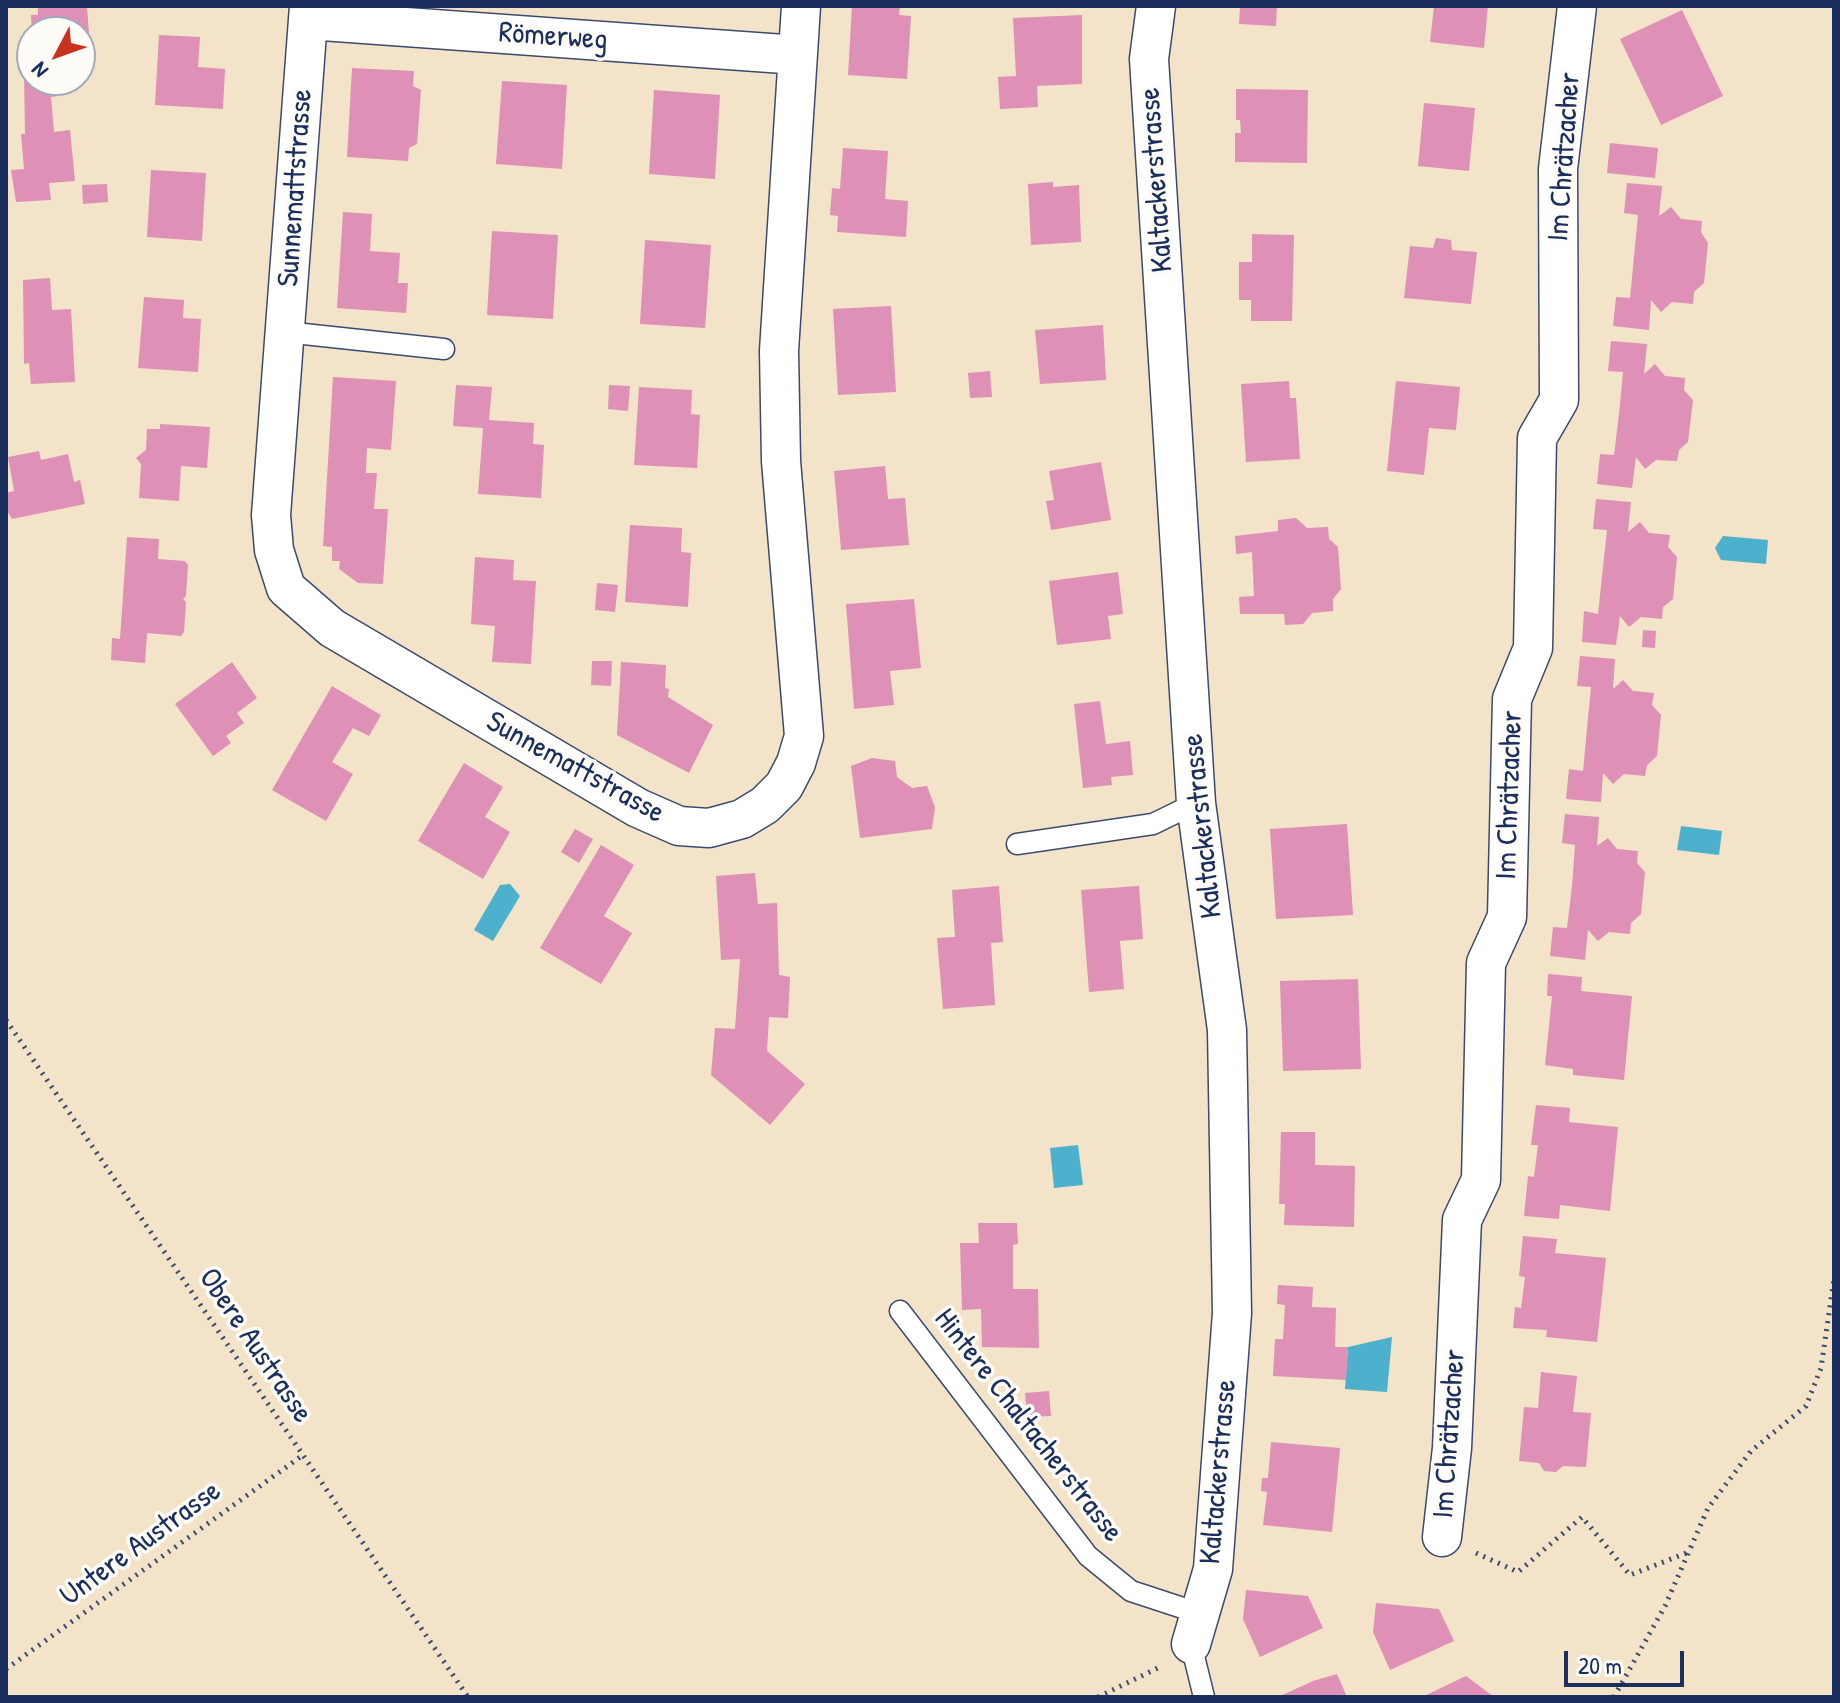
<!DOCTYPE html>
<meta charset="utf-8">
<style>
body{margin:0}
#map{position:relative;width:1840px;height:1703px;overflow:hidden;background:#f3e3c9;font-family:"Patrick Hand",sans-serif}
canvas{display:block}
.frame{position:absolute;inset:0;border:8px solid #1b2f5e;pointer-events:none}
.north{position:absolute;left:16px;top:16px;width:80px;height:80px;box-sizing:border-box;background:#fdfcf7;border:2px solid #a3aaba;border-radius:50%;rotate:229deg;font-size:22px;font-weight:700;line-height:32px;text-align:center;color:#1b2f5e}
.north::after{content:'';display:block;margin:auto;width:28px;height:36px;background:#c8321e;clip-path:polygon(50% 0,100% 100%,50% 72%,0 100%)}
.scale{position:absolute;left:1564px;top:1651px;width:120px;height:36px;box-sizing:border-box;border:4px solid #1b2f5e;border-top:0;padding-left:10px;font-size:24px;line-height:28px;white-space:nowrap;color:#1b2f5e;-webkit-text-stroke:6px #fdfcf7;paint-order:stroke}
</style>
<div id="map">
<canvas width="1840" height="1703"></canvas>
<div class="frame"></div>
<div class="north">N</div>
<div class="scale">20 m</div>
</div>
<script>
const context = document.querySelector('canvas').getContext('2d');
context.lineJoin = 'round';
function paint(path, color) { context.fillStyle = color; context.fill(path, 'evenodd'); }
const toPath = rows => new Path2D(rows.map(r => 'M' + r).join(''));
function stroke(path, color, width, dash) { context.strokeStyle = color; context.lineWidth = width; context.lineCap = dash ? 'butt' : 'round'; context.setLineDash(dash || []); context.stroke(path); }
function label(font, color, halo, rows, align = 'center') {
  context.font = font + ' "Patrick Hand",sans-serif'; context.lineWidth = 7; context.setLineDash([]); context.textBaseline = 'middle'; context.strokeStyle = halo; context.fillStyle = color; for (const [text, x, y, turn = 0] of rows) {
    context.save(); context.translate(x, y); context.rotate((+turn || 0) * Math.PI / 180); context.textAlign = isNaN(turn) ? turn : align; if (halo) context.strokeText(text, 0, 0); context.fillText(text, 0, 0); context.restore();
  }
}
const water = toPath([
 [1723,536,1768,540,1766,564,1721,560,1715,548],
 [1681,826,1722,831,1719,855,1677,850],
 [510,884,520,896,493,941,474,930,500,885],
 [1078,1145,1083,1185,1054,1188,1050,1148],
 [1392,1337,1387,1392,1345,1389,1348,1347]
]);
const building = toPath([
 [38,6,87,6,89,34,32,32,31,15,38,15],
 [852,6,900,6,899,15,911,16,907,79,848,75],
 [1240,6,1277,6,1276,26,1239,24],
 [1434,6,1488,6,1484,48,1430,42],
 [1682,10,1723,96,1661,125,1620,39],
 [1082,15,1082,84,1037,86,1038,107,1000,109,998,77,1016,76,1013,18],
 [159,35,200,37,198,67,225,69,223,109,155,105],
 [352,68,414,71,413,86,421,90,417,144,409,148,408,161,347,157],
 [32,73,32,80,57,80,58,96,51,97,54,132,70,130,75,181,49,183,51,200,16,202,11,170,24,169,21,134,25,134,24,74],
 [502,81,567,85,562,169,496,164],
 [1236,89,1308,90,1307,163,1235,162,1235,133,1241,133,1240,120,1236,120],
 [654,90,720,95,715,179,649,174],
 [1424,103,1475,108,1469,171,1418,166],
 [1610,143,1658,148,1655,178,1607,173],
 [843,148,888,151,885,199,908,201,906,237,837,232,838,216,830,215,832,188,840,189],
 [151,170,206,173,202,241,147,237],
 [1053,182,1053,187,1079,185,1081,242,1031,245,1028,184],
 [1627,183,1662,186,1659,216,1671,207,1681,219,1702,221,1701,232,1708,243,1704,283,1694,292,1693,304,1672,302,1661,312,1651,300,1649,330,1613,326,1616,297,1630,298,1638,215,1624,213],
 [107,184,108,202,83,204,82,185],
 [343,212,372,214,370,251,400,253,398,283,408,283,406,313,337,308],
 [492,231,558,235,553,319,487,315],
 [1252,234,1294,235,1292,321,1251,321,1251,300,1239,300,1239,262,1252,262],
 [1436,238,1451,240,1452,250,1477,252,1471,304,1404,298,1410,246,1433,248],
 [645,240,711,245,705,328,640,324],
 [50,278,52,310,71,309,75,382,31,384,29,363,24,364,23,280],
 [144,297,184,300,183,318,201,319,198,372,138,368],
 [891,306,896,392,838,395,833,309],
 [1103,325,1106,380,1040,384,1035,330],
 [1611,341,1647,344,1644,374,1655,364,1665,376,1685,378,1684,390,1693,400,1688,442,1679,450,1677,461,1656,460,1645,469,1636,457,1632,488,1597,484,1600,454,1614,455,1619,414,1623,372,1608,371],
 [990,371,992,397,970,398,968,373],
 [333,377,396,381,391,450,367,448,366,473,377,473,374,509,388,509,383,584,358,583,339,569,340,561,332,561,332,547,323,546],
 [1289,381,1290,398,1296,398,1300,459,1246,462,1241,384],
 [1396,381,1460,387,1456,430,1429,428,1424,475,1387,471],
 [456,385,492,387,489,420,534,423,533,444,544,445,541,498,478,494,483,428,453,426],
 [609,385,630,386,628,411,608,409],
 [639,387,692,390,691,414,700,415,697,468,634,465],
 [160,424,210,427,207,468,181,466,179,501,139,498,141,464,136,458,146,450,147,429,160,429],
 [39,451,41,460,68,454,74,482,80,480,85,504,12,519,6,509,6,493,14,491,8,457],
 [1101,462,1111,520,1051,530,1046,501,1054,500,1049,471],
 [885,466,888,499,905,498,909,545,841,550,834,471],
 [1596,499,1631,502,1628,532,1640,522,1649,533,1670,535,1668,547,1677,557,1673,599,1663,607,1662,619,1641,617,1629,627,1620,616,1616,645,1582,642,1584,611,1598,614,1607,530,1593,529],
 [1296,518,1307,528,1328,527,1329,539,1338,547,1341,589,1333,599,1333,611,1312,613,1303,624,1285,625,1284,614,1240,614,1239,597,1254,596,1252,552,1236,554,1235,536,1278,531,1278,520],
 [630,525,682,528,681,552,691,553,688,607,625,602],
 [127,537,159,539,158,559,185,561,188,565,186,596,183,599,186,602,184,632,181,636,147,633,145,663,111,660,112,638,120,639],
 [475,557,514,560,513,580,536,581,531,664,492,662,495,626,471,624],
 [1118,572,1123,614,1108,616,1111,639,1057,645,1049,581],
 [597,583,618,585,615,612,595,610],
 [914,599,921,668,890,671,894,705,854,709,846,604],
 [1643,630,1656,631,1655,648,1642,647],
 [1580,656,1615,659,1613,689,1623,680,1633,691,1654,693,1652,705,1661,715,1657,756,1647,765,1645,776,1624,774,1613,784,1603,773,1601,802,1566,799,1569,769,1583,771,1591,687,1577,686],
 [592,661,612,661,611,686,591,685],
 [232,662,257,698,237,713,244,723,226,736,231,743,213,756,175,704],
 [621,662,666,665,665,688,669,689,668,697,713,725,689,773,617,735],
 [332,686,381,715,369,736,353,728,332,762,353,774,326,821,272,790],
 [1100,701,1106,744,1130,741,1133,775,1111,777,1112,785,1083,788,1074,704],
 [872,758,895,761,897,777,912,788,927,786,935,807,932,829,860,838,851,766],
 [464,763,503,787,485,817,510,832,483,879,418,841],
 [1565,814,1599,817,1597,846,1608,838,1617,849,1638,851,1637,863,1645,872,1641,914,1631,923,1630,934,1609,932,1598,941,1588,930,1585,960,1550,956,1553,927,1567,928,1572,886,1575,845,1562,843],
 [1347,824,1353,915,1276,919,1270,829],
 [575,829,593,839,579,863,561,852],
 [601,845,634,865,604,916,632,933,601,984,540,948],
 [755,873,758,904,777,903,779,975,790,977,788,1018,769,1017,767,1051,805,1084,770,1125,711,1075,715,1028,735,1029,740,959,721,960,716,876],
 [999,886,1003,942,991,943,995,1005,943,1009,937,938,955,937,952,890],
 [1139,886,1143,939,1120,941,1124,989,1089,992,1081,890],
 [1548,974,1582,977,1581,991,1632,996,1624,1080,1573,1075,1573,1069,1545,1065,1552,996,1547,996],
 [1358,979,1361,1069,1283,1071,1280,981],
 [1536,1105,1570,1108,1569,1122,1618,1127,1610,1211,1560,1205,1559,1219,1524,1216,1528,1176,1534,1177,1538,1145,1531,1145],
 [1281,1132,1315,1132,1315,1165,1355,1166,1354,1227,1284,1225,1285,1204,1279,1204],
 [978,1223,1017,1223,1018,1244,1013,1245,1013,1289,1038,1289,1039,1348,982,1347,981,1309,962,1310,960,1243,979,1243],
 [1523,1236,1557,1239,1555,1253,1606,1258,1597,1342,1546,1337,1547,1330,1513,1328,1515,1307,1521,1308,1525,1277,1519,1276],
 [1278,1285,1313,1287,1312,1307,1336,1308,1335,1347,1348,1347,1346,1380,1273,1376,1275,1339,1283,1339,1285,1305,1277,1304],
 [1541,1372,1577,1376,1573,1412,1591,1413,1586,1467,1563,1466,1556,1472,1544,1471,1539,1463,1519,1461,1524,1407,1538,1408],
 [1049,1391,1051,1416,1027,1417,1025,1393],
 [1271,1442,1340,1448,1332,1532,1263,1525,1267,1492,1261,1491,1262,1478,1268,1478],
 [1246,1590,1308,1596,1323,1628,1260,1657,1243,1619],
 [1376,1603,1439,1609,1454,1641,1390,1670,1373,1632],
 [1337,1674,1347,1697,1278,1697,1313,1681],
 [1466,1676,1494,1697,1422,1697]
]);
const path = toPath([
 [6,1020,468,1697],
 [1476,1553,1518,1572,1582,1517,1630,1575,1689,1552],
 [6,1669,303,1455],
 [1098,1697,1162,1666],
 [1614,1697,1665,1606,1708,1508,1751,1451,1806,1406,1821,1368,1834,1279]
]);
const lane = toPath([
 [285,332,444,349],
 [1017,844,1153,824,1196,803],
 [900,1311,1088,1556,1131,1591,1198,1613],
 [1191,1644,1204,1697]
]);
const street = toPath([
 [309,6,271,515,274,550,286,588,332,628,638,808,679,826,709,828,742,819,765,805,784,786,796,763,804,736,781,461,779,351,801,6],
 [1156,6,1149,59,1196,803,1227,1030,1232,1313,1213,1569,1191,1644],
 [308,20,798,55],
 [1442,1537,1452,1448,1462,1220,1481,1180,1486,963,1507,917,1512,699,1533,648,1537,438,1559,400,1558,169,1577,6]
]);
const streetNames = [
 ["Römerweg",553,37,4],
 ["Im Chrätzacher",1565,157,-86],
 ["Kaltackerstrasse",1157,180,-94],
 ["Sunnemattstrasse",296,188,-86],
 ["Sunnemattstrasse",575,768,29],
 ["Im Chrätzacher",1510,795,-88],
 ["Kaltackerstrasse",1203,826,-96],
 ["Obere Austrasse",255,1346,56],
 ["Hintere Chaltacherstrasse",1028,1426,52],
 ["Im Chrätzacher",1450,1434,-86],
 ["Kaltackerstrasse",1219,1472,-85],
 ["Untere Austrasse",141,1544,-36]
];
paint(water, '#4db0cc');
paint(building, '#de90b6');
stroke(lane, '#3b4a6e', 23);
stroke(street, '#3b4a6e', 41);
stroke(path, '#3b4a6e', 5, [2, 6]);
stroke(lane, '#fff', 20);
stroke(street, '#fff', 38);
label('30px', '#1b2f5e', '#fdfcf7', streetNames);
</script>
